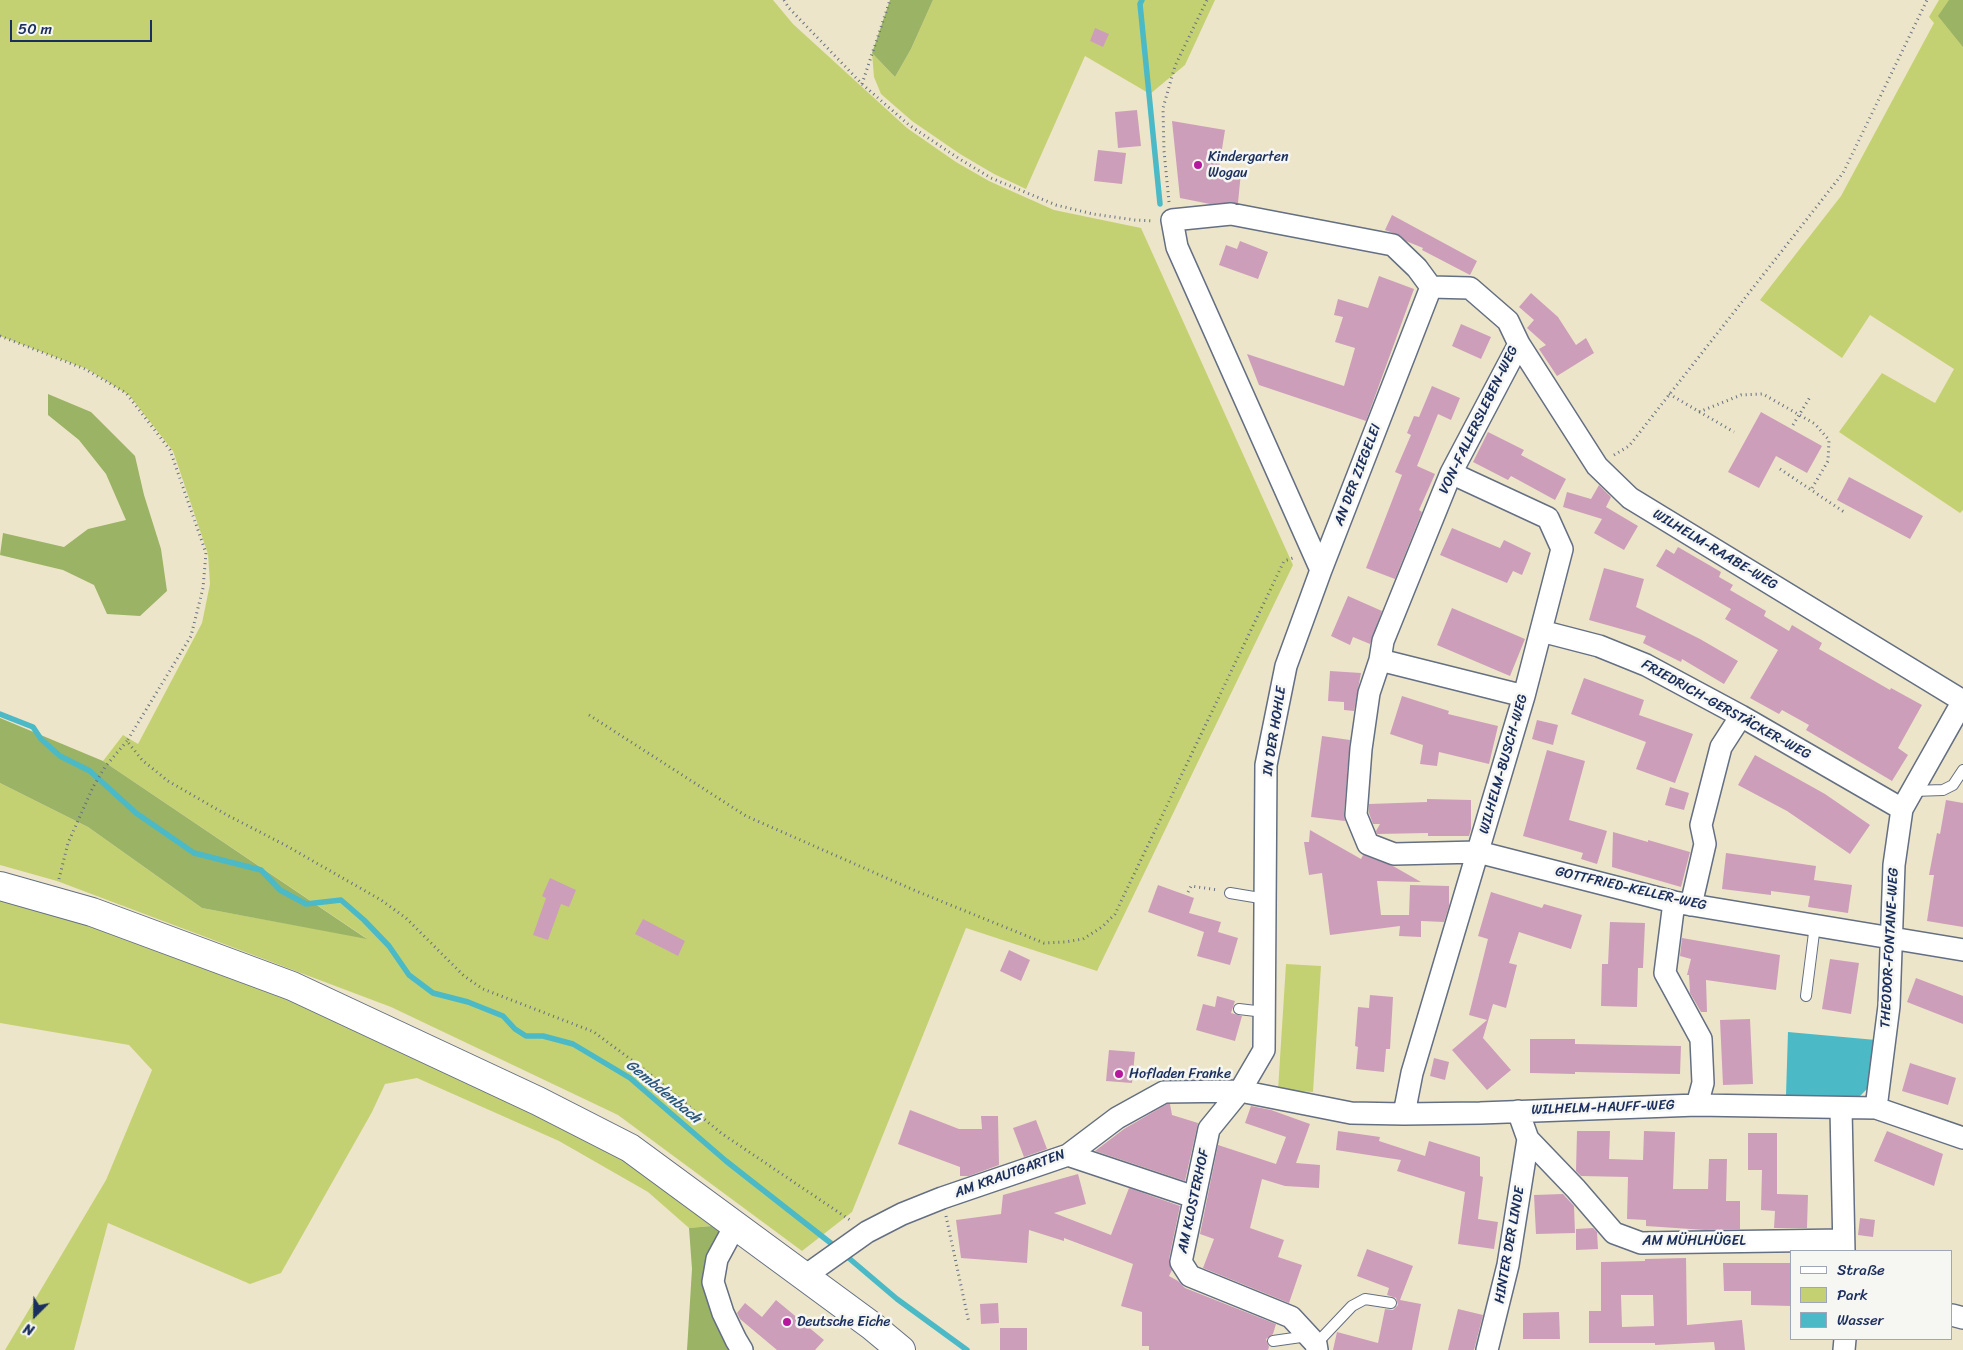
<!DOCTYPE html>
<meta charset="utf-8">
<style>
body{margin:0}
#map{position:relative;width:1963px;height:1350px;overflow:hidden;background:#ede5c9;font-family:Sriracha,sans-serif}
canvas{display:block}
.legend{position:absolute;left:1790px;top:1250px;width:162px;height:90px;box-sizing:border-box;background:#f6f6f2;border:1px solid #9ea6b7;margin:0;padding:6px 9px;list-style:none;font-size:15px;color:#1b2f5e}
.legend li{display:flex;align-items:center;gap:10px;height:25px}
.legend b{width:25px;border:1px solid #9ea6b7}
.north{position:absolute;left:10px;top:1290px;width:50px;height:50px;-webkit-text-stroke:4px #f6f6f2;paint-order:stroke;rotate:203deg;font-size:14px;font-weight:700;line-height:20px;text-align:center;color:#1b2f5e}
.north::after{content:'';display:block;margin:auto;width:18px;height:22px;background:#1b2f5e;clip-path:polygon(50% 0,100% 100%,50% 72%,0 100%)}
.scale{position:absolute;left:10px;top:20px;width:142px;height:22px;box-sizing:border-box;border:2px solid #1b2f5e;border-top:0;padding-left:6px;font-size:15px;line-height:18px;white-space:nowrap;color:#1b2f5e;-webkit-text-stroke:4px #f6f6f2;paint-order:stroke}
</style>
<div id="map">
<canvas width="1963" height="1350"></canvas>
<ul class="legend">
<li><b style="height:6px;background:#fff"></b>Straße</li>
<li><b style="height:14px;background:#c4d173"></b>Park</li>
<li><b style="height:14px;background:#4cb9c6"></b>Wasser</li>
</ul>
<div class="north">N</div>
<div class="scale">50 m</div>
</div>
<script>
const context = document.querySelector('canvas').getContext('2d');
context.lineJoin = 'round';
function paint(path, color) { context.fillStyle = color; context.fill(path, 'evenodd'); }
const toPath = rows => new Path2D(rows.map(r => 'M' + r).join(''));
function stroke(path, color, width, dash) { context.strokeStyle = color; context.lineWidth = width; context.lineCap = dash ? 'butt' : 'round'; context.setLineDash(dash || []); context.stroke(path); }
function label(font, color, halo, rows, align = 'center') {
  context.font = font + ' Sriracha,sans-serif'; context.lineWidth = 5; context.setLineDash([]); context.textBaseline = 'middle'; context.strokeStyle = halo; context.fillStyle = color; for (const [text, x, y, turn = 0] of rows) {
    context.save(); context.translate(x, y); context.rotate((+turn || 0) * Math.PI / 180); context.textAlign = isNaN(turn) ? turn : align; if (halo) context.strokeText(text, 0, 0); context.fillText(text, 0, 0); context.restore();
  }
}
const green = toPath([
 [0,0,773,0,793,24,907,128,956,162,989,181,1054,210,1141,228,1293,565,1097,971,966,928,852,1212,802,1251,618,1115,391,1007,57,881,0,865,0,783,88,827,202,908,366,938,103,761,123,735,138,744,202,623,210,584,208,554,173,451,129,395,87,369,0,336],
 [933,0,1215,0,1185,65,1150,94,1085,56,1026,189,994,174,960,154,912,121,881,94,874,77,872,53,895,77,911,49],
 [1939,0,1963,0,1963,510,1960,513,1839,432,1882,373,1935,403,1954,369,1870,315,1842,358,1760,300,1841,196,1934,23,1929,17],
 [0,896,95,923,320,1011,605,1145,723,1225,689,1228,648,1192,559,1141,417,1078,385,1084,372,1112,281,1273,250,1284,108,1223,74,1350,5,1350,106,1180,152,1070,129,1045,0,1023],
 [1286,964,1321,966,1313,1092,1278,1090]
]);
const forest = toPath([
 [890,0,933,0,911,49,895,77,872,53],
 [1949,0,1963,0,1963,47,1938,16],
 [48,394,91,412,135,456,144,495,161,549,167,591,140,616,107,614,94,585,63,570,0,555,3,533,64,547,88,529,126,520,106,474,79,440,48,415],
 [0,718,103,761,367,939,202,908,88,827,0,783],
 [723,1225,705,1272,732,1350,687,1350,692,1269,689,1228]
]);
const water = toPath([
 [1788,1032,1876,1040,1869,1087,1858,1098,1786,1095]
]);
const stream = toPath([
 [1142,0,1140,4,1160,204],
 [0,714,33,727,41,739,60,756,90,771,136,813,194,853,261,870,280,890,306,904,341,900,364,920,389,946,409,975,433,993,468,1002,503,1016,515,1029,526,1036,543,1036,573,1044,630,1078,726,1161,837,1248],
 [844,1254,897,1299,967,1350]
]);
const building = toPath([
 [1095,28,1109,34,1103,47,1090,41],
 [1137,110,1141,146,1118,148,1115,112],
 [1172,121,1225,130,1219,168,1241,172,1238,203,1210,204,1180,198],
 [1098,150,1126,153,1122,184,1094,181],
 [1392,215,1477,261,1470,275,1422,250,1423,248,1406,241,1401,236,1385,230],
 [1240,241,1268,252,1258,279,1219,265,1226,245,1237,249],
 [1379,276,1414,289,1366,421,1259,385,1247,354,1344,386,1355,348,1335,342,1343,317,1334,315,1338,299,1368,308],
 [1531,293,1558,317,1576,345,1586,338,1594,353,1557,376,1539,349,1546,345,1527,328,1534,320,1519,307],
 [1461,324,1491,337,1481,359,1452,346],
 [1432,386,1460,398,1451,420,1438,414,1417,466,1435,474,1419,510,1422,512,1395,579,1366,568,1402,475,1395,472,1411,435,1407,433,1414,416,1419,417],
 [1761,412,1822,446,1807,473,1776,456,1759,488,1728,472],
 [1488,432,1524,450,1521,455,1566,479,1555,500,1511,476,1508,480,1473,462],
 [1849,477,1923,516,1910,539,1837,500],
 [1599,485,1611,497,1606,507,1638,526,1624,550,1594,533,1602,519,1563,507,1567,492,1591,499],
 [1452,528,1500,548,1504,540,1531,553,1522,575,1513,571,1507,583,1440,555],
 [1678,547,1721,572,1719,577,1733,585,1730,590,1766,611,1764,616,1789,631,1792,625,1822,643,1819,649,1890,690,1891,688,1922,705,1898,748,1908,755,1892,781,1806,730,1809,725,1782,710,1779,714,1750,698,1778,650,1725,619,1731,609,1656,566,1666,549,1674,554],
 [1604,568,1644,579,1636,607,1700,639,1738,661,1724,684,1682,659,1681,662,1643,643,1646,636,1589,620],
 [1348,596,1382,611,1370,644,1353,637,1350,645,1331,636],
 [1452,608,1525,639,1510,676,1437,645],
 [1330,671,1361,673,1354,711,1344,710,1344,702,1328,701],
 [1584,678,1644,700,1639,715,1693,734,1675,783,1636,769,1646,742,1571,714],
 [1402,696,1449,711,1448,714,1498,726,1489,764,1439,752,1437,766,1420,764,1423,745,1390,734],
 [1537,720,1558,725,1553,745,1532,739],
 [1322,736,1350,740,1344,814,1345,821,1311,817],
 [1547,750,1585,761,1569,820,1607,831,1597,864,1581,859,1583,853,1523,836],
 [1755,755,1825,794,1870,825,1850,854,1787,811,1738,785],
 [1670,787,1689,793,1684,810,1665,805],
 [1427,799,1471,800,1471,829,1469,836,1428,836,1428,833,1377,834,1376,831,1380,824,1373,824,1369,813,1369,804,1427,802],
 [1946,800,1963,803,1963,927,1927,921,1934,875,1929,875,1937,833,1940,834],
 [1310,830,1361,859,1363,855,1393,866,1421,882,1377,881,1381,915,1409,915,1410,885,1449,886,1449,906,1444,922,1421,921,1421,937,1399,936,1400,926,1330,935,1322,873,1309,875,1304,842,1309,842],
 [1613,832,1648,842,1648,840,1690,852,1681,887,1612,867],
 [1726,853,1816,866,1814,880,1852,885,1848,913,1808,907,1810,896,1771,891,1771,895,1722,889],
 [550,878,576,890,569,907,561,904,548,940,533,935,546,898,542,896],
 [1158,885,1194,898,1189,913,1221,922,1218,932,1238,938,1230,965,1197,956,1204,932,1148,912],
 [1491,892,1542,908,1544,904,1582,915,1571,949,1519,932,1509,963,1517,965,1506,1008,1493,1004,1483,1038,1511,1070,1487,1090,1452,1050,1487,1020,1469,1015,1488,939,1478,936],
 [643,919,685,941,678,956,635,934],
 [1610,922,1645,923,1643,968,1638,968,1637,1007,1601,1006,1602,964,1608,964],
 [1682,938,1780,955,1776,990,1706,980,1707,1012,1701,1012,1690,993,1689,975,1687,975,1691,959,1680,956],
 [1009,950,1030,960,1021,981,1000,971],
 [1830,959,1859,963,1851,1014,1822,1009],
 [1916,978,1963,996,1963,1024,1907,1002],
 [1370,995,1393,997,1390,1049,1386,1049,1384,1072,1356,1069,1358,1047,1355,1046,1358,1007,1369,1008],
 [1217,996,1235,1001,1231,1013,1242,1016,1235,1041,1196,1030,1203,1004,1215,1007],
 [1750,1019,1753,1084,1723,1085,1720,1020],
 [1530,1039,1575,1039,1575,1044,1681,1046,1680,1074,1575,1072,1575,1074,1530,1073],
 [1109,1050,1135,1052,1132,1083,1106,1081],
 [1434,1058,1449,1062,1445,1080,1430,1076],
 [1910,1063,1956,1078,1948,1105,1902,1091],
 [1167,1104,1170,1104,1172,1115,1198,1123,1185,1181,1095,1151,1124,1129],
 [1251,1106,1271,1110,1310,1124,1296,1163,1320,1165,1319,1188,1285,1186,1262,1179,1250,1228,1284,1240,1278,1257,1302,1265,1289,1303,1203,1268,1214,1239,1200,1234,1218,1145,1276,1164,1286,1137,1245,1123],
 [910,1110,959,1129,982,1129,981,1116,998,1116,999,1165,969,1176,960,1176,960,1167,898,1144],
 [1036,1120,1047,1149,1024,1157,1013,1128],
 [1338,1131,1380,1137,1379,1141,1425,1156,1429,1141,1480,1157,1480,1176,1483,1177,1478,1219,1498,1222,1494,1249,1458,1244,1465,1192,1397,1171,1401,1160,1336,1150],
 [1577,1131,1610,1131,1609,1159,1643,1160,1644,1131,1675,1132,1673,1189,1708,1189,1709,1159,1727,1159,1726,1201,1740,1201,1740,1229,1705,1230,1646,1226,1646,1220,1627,1219,1628,1177,1581,1176,1576,1171],
 [1887,1131,1943,1154,1934,1186,1874,1161],
 [1748,1133,1777,1133,1777,1194,1808,1195,1807,1228,1774,1228,1775,1211,1761,1210,1762,1170,1748,1170],
 [1078,1174,1086,1204,1054,1213,1111,1235,1129,1188,1180,1206,1169,1259,1172,1270,1169,1276,1178,1281,1185,1288,1276,1324,1273,1334,1266,1339,1269,1347,1268,1350,1149,1350,1149,1346,1142,1346,1142,1312,1121,1306,1133,1264,1064,1238,1064,1241,1029,1230,1027,1263,961,1258,956,1220,1001,1214,1003,1195],
 [1563,1194,1574,1206,1575,1233,1536,1234,1534,1195],
 [1860,1218,1875,1220,1873,1237,1858,1235],
 [1593,1228,1597,1232,1598,1249,1576,1250,1576,1229],
 [1367,1249,1413,1266,1400,1300,1421,1304,1412,1350,1333,1350,1337,1332,1378,1343,1385,1309,1393,1310,1398,1305,1396,1298,1387,1295,1389,1288,1357,1276],
 [1686,1258,1687,1325,1742,1320,1745,1350,1715,1350,1714,1342,1655,1345,1655,1343,1589,1343,1589,1311,1601,1311,1601,1262,1645,1261,1645,1259],
 [1621,1295,1653,1295,1654,1326,1622,1327],
 [1723,1263,1792,1263,1792,1306,1751,1305,1751,1291,1724,1291],
 [776,1300,824,1340,815,1350,777,1350,740,1319,737,1313,745,1303,762,1317],
 [998,1303,999,1323,981,1324,980,1304],
 [1458,1309,1483,1315,1474,1350,1448,1350],
 [1559,1312,1560,1339,1523,1339,1523,1313],
 [1000,1328,1027,1328,1027,1350,1000,1350]
]);
const path = toPath([
 [784,0,789,8,862,84,909,125,958,158,991,178,1056,205,1093,214,1135,220,1153,221],
 [862,84,890,0],
 [1169,202,1164,151,1163,108,1175,66,1207,0],
 [0,336,85,369,126,393,170,450,206,553,203,588,191,636,127,741,142,760,168,781,227,815,285,845,381,900,406,918,464,976,483,989,594,1032,645,1070,721,1133,850,1220],
 [1669,394,1734,432],
 [1699,412,1741,395,1763,394,1815,424,1829,440,1828,461,1811,490],
 [1793,425,1810,397],
 [1614,455,1629,446,1843,173,1927,0],
 [1780,469,1844,512],
 [589,715,746,816,916,891,1044,943,1065,942,1083,939,1102,927,1115,914,1284,561,1296,557],
 [59,879,68,843,93,787,105,767,127,741],
 [1188,892,1191,886,1218,890],
 [946,1216,969,1323]
]);
const service = toPath([
 [1913,791,1943,790,1953,785,1963,770],
 [1230,893,1266,899],
 [1806,996,1815,925],
 [1239,1009,1264,1012],
 [1273,1341,1308,1336],
 [1316,1344,1352,1306,1365,1299,1391,1303]
]);
const minor = toPath([
 [1231,214,1393,245,1417,268,1431,287,1321,570,1177,247,1172,220,1231,214],
 [1431,287,1470,288,1508,321,1519,344,1597,466,1630,498,1963,701],
 [1519,344,1451,473,1383,641,1380,660,1369,693,1361,749,1356,815,1368,844,1394,854,1478,852,1674,902,1963,950],
 [1541,631,1599,646,1646,665,1741,716,1902,809],
 [1380,660,1524,696],
 [1674,902,1665,973,1701,1039,1703,1083,1697,1105],
 [1691,905,1705,844,1701,825,1721,747,1741,716],
 [1876,1108,1889,1006,1894,865,1902,809,1963,701],
 [1841,1109,1844,1251],
 [1518,1111,1528,1139,1576,1189,1614,1233,1641,1243,1843,1240],
 [1404,1114,1412,1073,1524,696,1562,549,1548,518,1451,473],
 [1068,1155,1194,1197],
 [740,1227,730,1235,717,1259,713,1282,723,1313,736,1340,742,1350],
 [805,1276,867,1232,902,1214,942,1198,1068,1155,1117,1118,1164,1092,1240,1091,1351,1113,1404,1114,1480,1113,1697,1105,1876,1108,1963,1138],
 [1952,1315,1963,1318],
 [1317,1350,1316,1344,1291,1317,1190,1276,1181,1262,1209,1129,1240,1091,1264,1050,1266,765,1286,666,1321,570],
 [1487,1350,1508,1265,1528,1139],
 [1844,1350,1845,1339]
]);
const primary = toPath([
 [0,886,92,912,292,986,538,1101,630,1148,872,1326,901,1350]
]);
const markers = [
 [1198,165,5,"#b5179e"],
 [1119,1074,5,"#b5179e"],
 [787,1322,5,"#b5179e"]
];
const poiNames = [
 ["Kindergarten",1208,157],
 ["Wogau",1208,173],
 ["Hofladen Franke",1129,1074],
 ["Deutsche Eiche",797,1322]
];
const streetNames = [
 ["VON-FALLERSLEBEN-WEG",1479,420,-64],
 ["AN DER ZIEGELEI",1358,475,-69],
 ["WILHELM-RAABE-WEG",1715,550,31],
 ["FRIEDRICH-GERSTÄCKER-WEG",1726,710,29],
 ["IN DER HOHLE",1275,731,-81],
 ["WILHELM-BUSCH-WEG",1504,764,-74],
 ["GOTTFRIED-KELLER-WEG",1631,889,13],
 ["THEODOR-FONTANE-WEG",1890,948,-87],
 ["WILHELM-HAUFF-WEG",1603,1108,-2],
 ["AM KRAUTGARTEN",1010,1174,-20],
 ["AM KLOSTERHOF",1194,1201,-78],
 ["AM MÜHLHÜGEL",1694,1241],
 ["HINTER DER LINDE",1510,1245,-80]
];
const waterNames = [
 ["Gembdenbach",663,1092,39]
];
paint(green, '#c4d173');
paint(forest, '#9bb365');
paint(water, '#4cb9c6');
stroke(stream, '#4cb9c6', 5.5);
paint(building, '#cd9eba');
stroke(service, '#646f83', 12);
stroke(minor, '#646f83', 24);
stroke(primary, '#646f83', 30);
stroke(path, '#646f83', 3, [1, 4]);
stroke(service, '#fff', 10);
stroke(minor, '#fff', 21);
stroke(primary, '#fff', 28);
for (const [x, y, r, color] of markers) { const dot = new Path2D(); dot.arc(x, y, r, 0, 2 * Math.PI); context.fillStyle = color; context.fill(dot); stroke(dot, '#f6f6f2', 2); }
label('14px', '#1b2f5e', '#f6f6f2', poiNames, 'left');
label('14px', '#1b2f5e', '#f6f6f2', streetNames);
label('italic 15px', '#2a587d', '#f6f6f2', waterNames);
</script>
